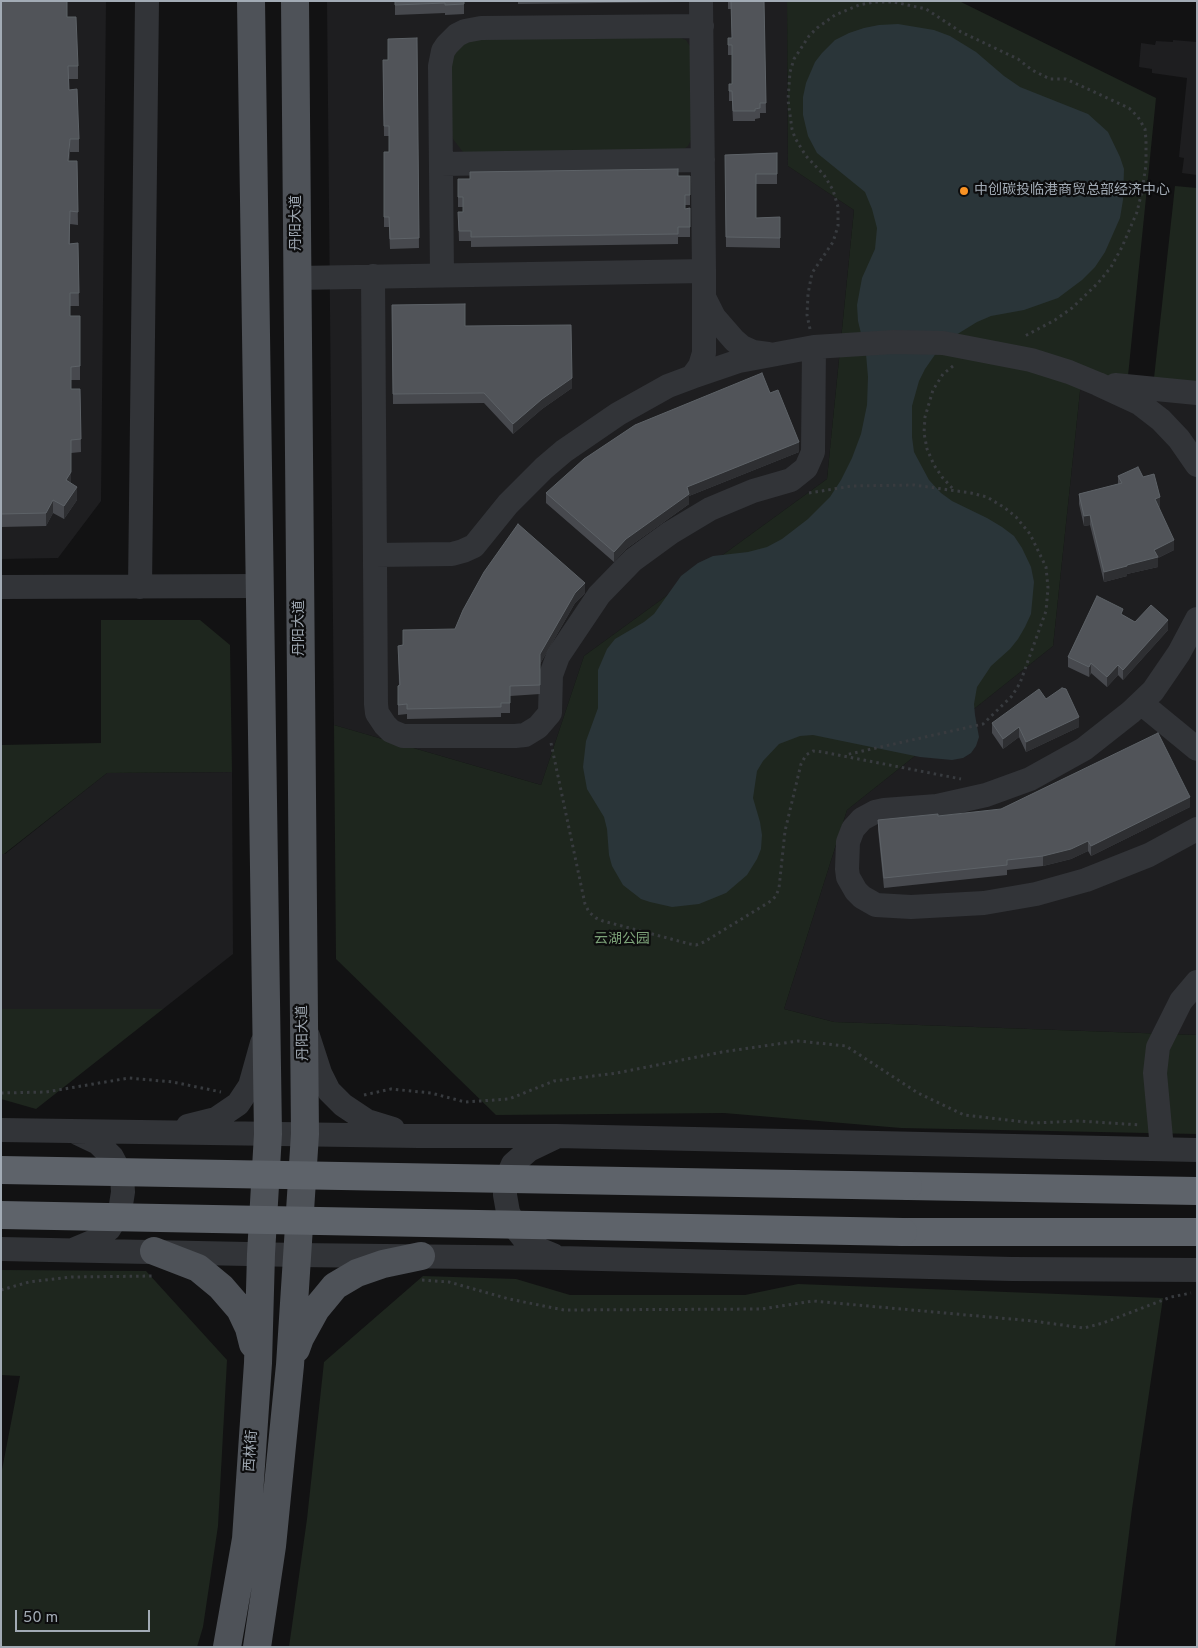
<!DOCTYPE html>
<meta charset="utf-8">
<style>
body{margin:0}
#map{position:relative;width:1198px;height:1648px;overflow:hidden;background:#121213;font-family:Overpass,sans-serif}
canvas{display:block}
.frame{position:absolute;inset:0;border:2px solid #a2abb5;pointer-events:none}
.scale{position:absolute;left:15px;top:1610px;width:135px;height:22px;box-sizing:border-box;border:2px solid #a2abb5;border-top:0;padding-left:6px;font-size:15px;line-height:18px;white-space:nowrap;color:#a2abb5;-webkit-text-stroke:4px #0d0d0e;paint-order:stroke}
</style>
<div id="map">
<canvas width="1198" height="1648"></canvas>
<div class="frame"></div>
<div class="scale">50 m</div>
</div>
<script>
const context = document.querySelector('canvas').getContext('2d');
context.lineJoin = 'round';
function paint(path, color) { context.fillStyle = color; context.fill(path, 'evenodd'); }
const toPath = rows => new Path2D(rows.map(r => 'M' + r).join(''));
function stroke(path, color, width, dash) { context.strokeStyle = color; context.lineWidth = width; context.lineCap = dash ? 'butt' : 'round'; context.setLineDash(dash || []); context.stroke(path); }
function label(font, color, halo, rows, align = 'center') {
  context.font = font + ' Overpass,"Noto Sans SC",sans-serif'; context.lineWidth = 4.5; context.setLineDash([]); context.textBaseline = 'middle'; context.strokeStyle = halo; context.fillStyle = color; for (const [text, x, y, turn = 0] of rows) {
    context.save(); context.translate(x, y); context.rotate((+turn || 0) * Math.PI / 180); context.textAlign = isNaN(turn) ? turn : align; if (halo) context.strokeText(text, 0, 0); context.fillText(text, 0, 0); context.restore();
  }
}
const built = toPath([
 [1,1,106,1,101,501,58,558,1,559],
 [327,1,787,1,788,166,854,210,827,479,584,656,541,785,334,725],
 [1173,40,1197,42,1197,175,1182,173,1184,158,1179,157,1187,78,1152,73,1152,69,1139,67,1141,43,1155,45,1156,41,1173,42],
 [1081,382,1197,393,1197,1035,834,1022,784,1009,847,810,1053,646],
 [232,772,233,954,163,1009,1,1009,1,854,5,854,107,773]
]);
const green = toPath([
 [787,1,959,1,1156,98,1127,386,1081,382,1053,646,847,810,784,1009,834,1022,1197,1035,1197,1134,901,1128,724,1113,496,1115,336,959,334,725,541,785,584,656,827,479,854,210,788,166],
 [678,37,686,40,691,48,692,138,688,146,681,151,481,155,463,152,453,139,450,127,450,57,465,38],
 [1175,186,1197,188,1197,383,1154,378],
 [101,620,200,620,230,645,232,772,107,773,4,854,1,854,1,745,101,743],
 [1,1009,163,1009,36,1109,1,1099],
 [1,1270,146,1271,227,1360,218,1526,203,1627,197,1647,1,1647,1,1475,20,1376,1,1375],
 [423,1276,516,1279,570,1295,745,1295,798,1284,1163,1298,1132,1509,1115,1647,289,1647,307,1519,324,1362]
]);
const water = toPath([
 [898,24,934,30,950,36,976,52,1004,76,1020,87,1088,114,1108,132,1120,157,1124,169,1123,200,1120,218,1105,252,1095,267,1082,280,1058,298,1024,310,991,316,977,322,951,338,941,346,925,369,919,381,912,406,912,437,914,452,929,480,941,493,952,501,987,518,1002,527,1014,536,1022,548,1031,567,1034,582,1031,614,1025,627,1018,639,1010,649,991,666,977,687,974,704,975,715,979,737,976,746,971,753,963,758,952,760,920,757,813,735,800,736,779,744,763,761,757,771,753,798,760,822,762,835,761,849,757,859,747,875,726,893,699,904,672,907,650,902,641,899,623,885,612,866,609,855,607,829,604,817,587,789,583,767,586,741,598,708,598,670,607,649,615,639,644,622,654,614,681,576,698,563,713,556,748,552,767,547,782,539,808,519,830,497,841,480,852,458,861,434,867,405,868,377,866,354,858,321,857,305,862,278,875,249,877,228,872,209,865,192,817,153,808,136,803,115,803,97,806,83,815,62,822,53,835,40,849,33,864,28,879,25]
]);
const path = toPath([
 [810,329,807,315,808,294,812,273,833,242,838,226,838,207,833,190,824,175,806,156,795,138,792,129,788,100,790,72,794,59,809,36,817,28,835,15,859,5,874,2,894,2,926,9,961,32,1018,59,1032,70,1050,79,1066,79,1129,108,1138,117,1145,129,1146,140,1146,165,1142,191,1137,212,1122,247,1111,267,1098,283,1072,308,1055,320,1023,337],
 [953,366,943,374,933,390,925,417,924,433,927,449,934,465,942,477,954,490],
 [809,493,852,486,914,485,971,493,987,497,1005,508,1016,517,1030,534,1046,567,1048,588,1046,611,1020,683,1012,696,983,724,845,755],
 [551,743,585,904,589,912,596,918,603,921,690,944,696,945,704,942,771,901,776,896,779,888,785,831,801,764,806,755,813,751,823,752,961,779],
 [1,1093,46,1092,129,1078,173,1082,221,1092],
 [364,1095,391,1089,431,1093,465,1102,509,1099,554,1081,617,1073,722,1052,798,1041,846,1046,918,1093,964,1115,1034,1123,1079,1121,1141,1125],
 [422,1280,449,1282,509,1299,564,1310,762,1309,813,1301,1033,1321,1084,1328,1103,1323,1171,1297,1191,1293],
 [1,1290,29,1282,72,1277,154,1276]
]);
const minor = toPath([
 [441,164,703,160],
 [442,275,440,66,443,51,447,45,457,35,465,31,481,28,702,26],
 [373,276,376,704,377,713,385,725,391,731,403,736,515,736,525,735,538,727,550,713,551,675,558,656,599,595,633,560,670,533,710,509,753,491,791,480,806,468,813,452,814,347],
 [297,278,704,271,701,1],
 [705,299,714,317,734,340,742,347,753,352,768,354],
 [692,377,700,366,704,353,704,271],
 [1115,385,1197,393],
 [375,555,452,554,463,551,474,546,508,504,544,468,564,451,618,414,668,386,692,377,739,361,814,347,894,342,943,343,1031,360,1069,372,1098,384,1139,403,1161,420,1179,439,1197,465],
 [1,587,259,586],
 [140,587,147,1],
 [1197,619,1179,653,1153,691,1131,712,1084,749,1030,779,986,795,937,806,884,810,875,812,862,819,853,829,848,842,847,869,848,877,856,891,862,897,876,905,911,907,984,903,1036,894,1086,880,1149,855,1197,829],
 [1141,703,1197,749],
 [308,1036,320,1073,329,1091,343,1105,367,1121,393,1129],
 [188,1126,216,1119,238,1104,250,1086,262,1043],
 [1,1130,419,1136,557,1136,1197,1150],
 [1162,1149,1155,1073,1158,1047,1181,1001,1197,982],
 [1,1249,297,1255,560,1258,1012,1269,1197,1270],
 [75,1249,94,1241,109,1229,120,1211,123,1192,122,1176,112,1157,98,1143,77,1133],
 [553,1255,529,1245,517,1230,508,1212,505,1195,505,1183,513,1164,529,1150,554,1138]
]);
const major = toPath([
 [154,1251,198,1268,221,1287,240,1309,249,1328,253,1344],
 [296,1349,300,1338,316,1309,335,1286,357,1273,383,1264,421,1256],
 [227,1647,246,1539,258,1363,261,1254,268,1134,251,1],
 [257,1647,272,1546,290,1365,305,1134,295,1]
]);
const highway = toPath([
 [908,1186,1197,1191],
 [903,1232,1197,1232]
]);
const highwayBridge = toPath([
 [1,1170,908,1186],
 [1,1215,903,1232]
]);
const wall = toPath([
 [1,1,67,17,78,66,78,79,69,79,69,90,79,139,79,152,70,152,69,161,77,161,78,225,70,224,70,244,78,243,79,306,70,306,70,316,80,316,80,380,71,380,71,389,80,389,81,452,71,453,71,483,77,500,64,519,53,513,46,526,1,527],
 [395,1,464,1,464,14,445,15,445,13,395,15],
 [518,1,683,1,683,2,518,4],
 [728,1,764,1,766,113,760,113,760,118,755,119,755,121,733,121,732,101,729,101,729,84,732,84,732,55,728,55,728,38,732,38,731,9,728,9],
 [417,38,419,248,390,249,389,227,384,227,384,152,389,152,389,136,384,136,383,60,388,60],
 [777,153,777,184,756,184,756,218,780,217,780,248,726,247,725,155],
 [690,176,690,205,685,205,685,209,690,208,690,237,678,237,678,244,471,247,471,241,459,241,458,212,463,212,463,207,458,207,458,179],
 [392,305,465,326,572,388,542,409,513,434,484,403,393,404],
 [770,393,799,452,689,496,689,504,626,549,614,562,546,503,546,493],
 [1118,476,1160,507,1159,507,1174,550,1158,558,1158,567,1127,574,1127,576,1104,582,1090,525,1084,526,1079,504,1079,494,1118,484],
 [585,593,575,603,540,664,540,694,510,696,510,713,501,713,501,717,407,719,407,714,398,715,398,686,399,685,398,646,403,645,455,629],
 [1123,615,1135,622,1168,630,1123,680,1118,675,1107,687,1091,673,1089,677,1068,667,1068,657],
 [1046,699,1079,727,1026,752,1019,737,1003,749,992,733,992,723],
 [1190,807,1091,856,1088,851,1071,859,1043,866,1007,870,1007,875,884,888,878,830,878,820,938,816]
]);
const shadedWall = toPath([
 [70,139,70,152,68,174,68,161],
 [572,378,572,388,542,409,513,434,513,424,542,399],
 [799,442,799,452,689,496,689,504,626,549,614,562,614,552,626,539,687,487],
 [71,472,71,485,66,480],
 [77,487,77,500,64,519,64,506],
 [1160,497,1160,507,1155,509,1155,499],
 [53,500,53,513,46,526,46,513],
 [1090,515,1090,525,1084,526,1084,516],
 [1174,540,1174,550,1158,558,1158,567,1127,574,1127,576,1104,582,1104,572,1127,565],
 [585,583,585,593,575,603,540,664,540,654,575,593],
 [1168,620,1168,630,1123,680,1123,670],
 [1091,663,1091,673,1089,677,1089,667],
 [1118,665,1118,675,1107,687,1107,677],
 [1079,717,1079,727,1026,752,1026,742],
 [1019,727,1019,737,1003,749,1003,739],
 [1190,797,1190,807,1091,856,1091,846],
 [1088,841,1088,851,1071,859,1043,866,1043,856]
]);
const building = toPath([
 [1,1,67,1,67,17,76,17,78,66,68,66,69,90,77,89,79,139,70,139,68,161,77,161,78,212,70,211,69,244,78,243,79,293,70,293,70,316,80,316,80,366,71,367,71,389,80,389,81,439,71,440,71,472,66,480,77,487,64,506,53,500,46,513,1,514,1,1],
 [395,1,464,1,464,4,445,5,445,3,395,5,395,1],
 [731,1,764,1,766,103,760,103,760,108,755,109,755,111,733,111,732,91,729,91,729,84,732,84,732,45,728,45,728,38,732,38,731,1],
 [417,38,419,238,390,239,389,217,384,217,384,152,389,152,389,126,384,126,383,60,388,60,388,39,417,38],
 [777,153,777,174,756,174,756,218,780,217,780,238,726,237,725,155,777,153],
 [678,169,678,176,690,176,690,195,685,195,685,209,690,208,690,227,678,227,678,234,471,237,471,231,459,231,458,212,463,212,463,197,458,197,458,179,470,179,470,172,678,169],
 [465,304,465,326,571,325,572,378,542,399,513,424,484,393,393,394,392,305,465,304],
 [762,373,770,393,778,390,799,442,687,487,689,494,626,539,614,552,546,493,584,459,635,425,762,373],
 [1138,467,1143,477,1154,474,1160,497,1155,499,1174,540,1154,550,1158,557,1127,565,1127,566,1104,572,1090,515,1084,516,1079,494,1122,483,1118,476,1138,467],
 [518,524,585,583,575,593,540,654,540,685,510,686,510,703,501,703,501,707,407,709,407,704,398,705,398,686,400,685,398,646,403,645,403,630,455,629,463,610,484,572,518,524],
 [1097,596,1123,609,1121,614,1135,622,1151,605,1168,620,1123,670,1118,665,1107,677,1091,663,1089,667,1068,657,1097,596],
 [1062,688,1066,689,1079,717,1026,742,1019,727,1003,739,992,723,1039,689,1046,699,1062,688],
 [1158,733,1190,797,1091,846,1088,841,1071,849,1043,856,1007,860,1007,865,884,878,878,820,938,814,938,816,1001,809,1158,733]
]);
const markers = [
 [964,191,5,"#f99223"]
];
const poiNames = [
 ["中创碳投临港商贸总部经济中心",974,191]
];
const streetNames = [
 ["丹阳大道",297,223,-90],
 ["丹阳大道",300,628,-90],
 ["丹阳大道",304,1033,-91],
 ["西林街",252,1451,-86]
];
const parkNames = [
 ["云湖公园",622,940]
];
paint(built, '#1e1e20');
paint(green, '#1e261e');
paint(water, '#2a3539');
stroke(path, '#383b3f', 3, [2.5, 4]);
stroke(minor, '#323438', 24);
stroke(major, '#4e5258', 28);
stroke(highway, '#5e636a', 28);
stroke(highwayBridge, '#5e636a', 28);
paint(wall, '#47494e');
paint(shadedWall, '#2e2f32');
paint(building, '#515459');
stroke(building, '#5d6267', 1);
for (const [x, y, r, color] of markers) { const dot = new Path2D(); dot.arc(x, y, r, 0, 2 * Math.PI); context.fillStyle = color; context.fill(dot); stroke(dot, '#0d0d0e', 2); }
label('14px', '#a2abb5', '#0d0d0e', poiNames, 'left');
label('14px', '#a2abb5', '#0d0d0e', streetNames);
label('14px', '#7ca178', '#0d0d0e', parkNames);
</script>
